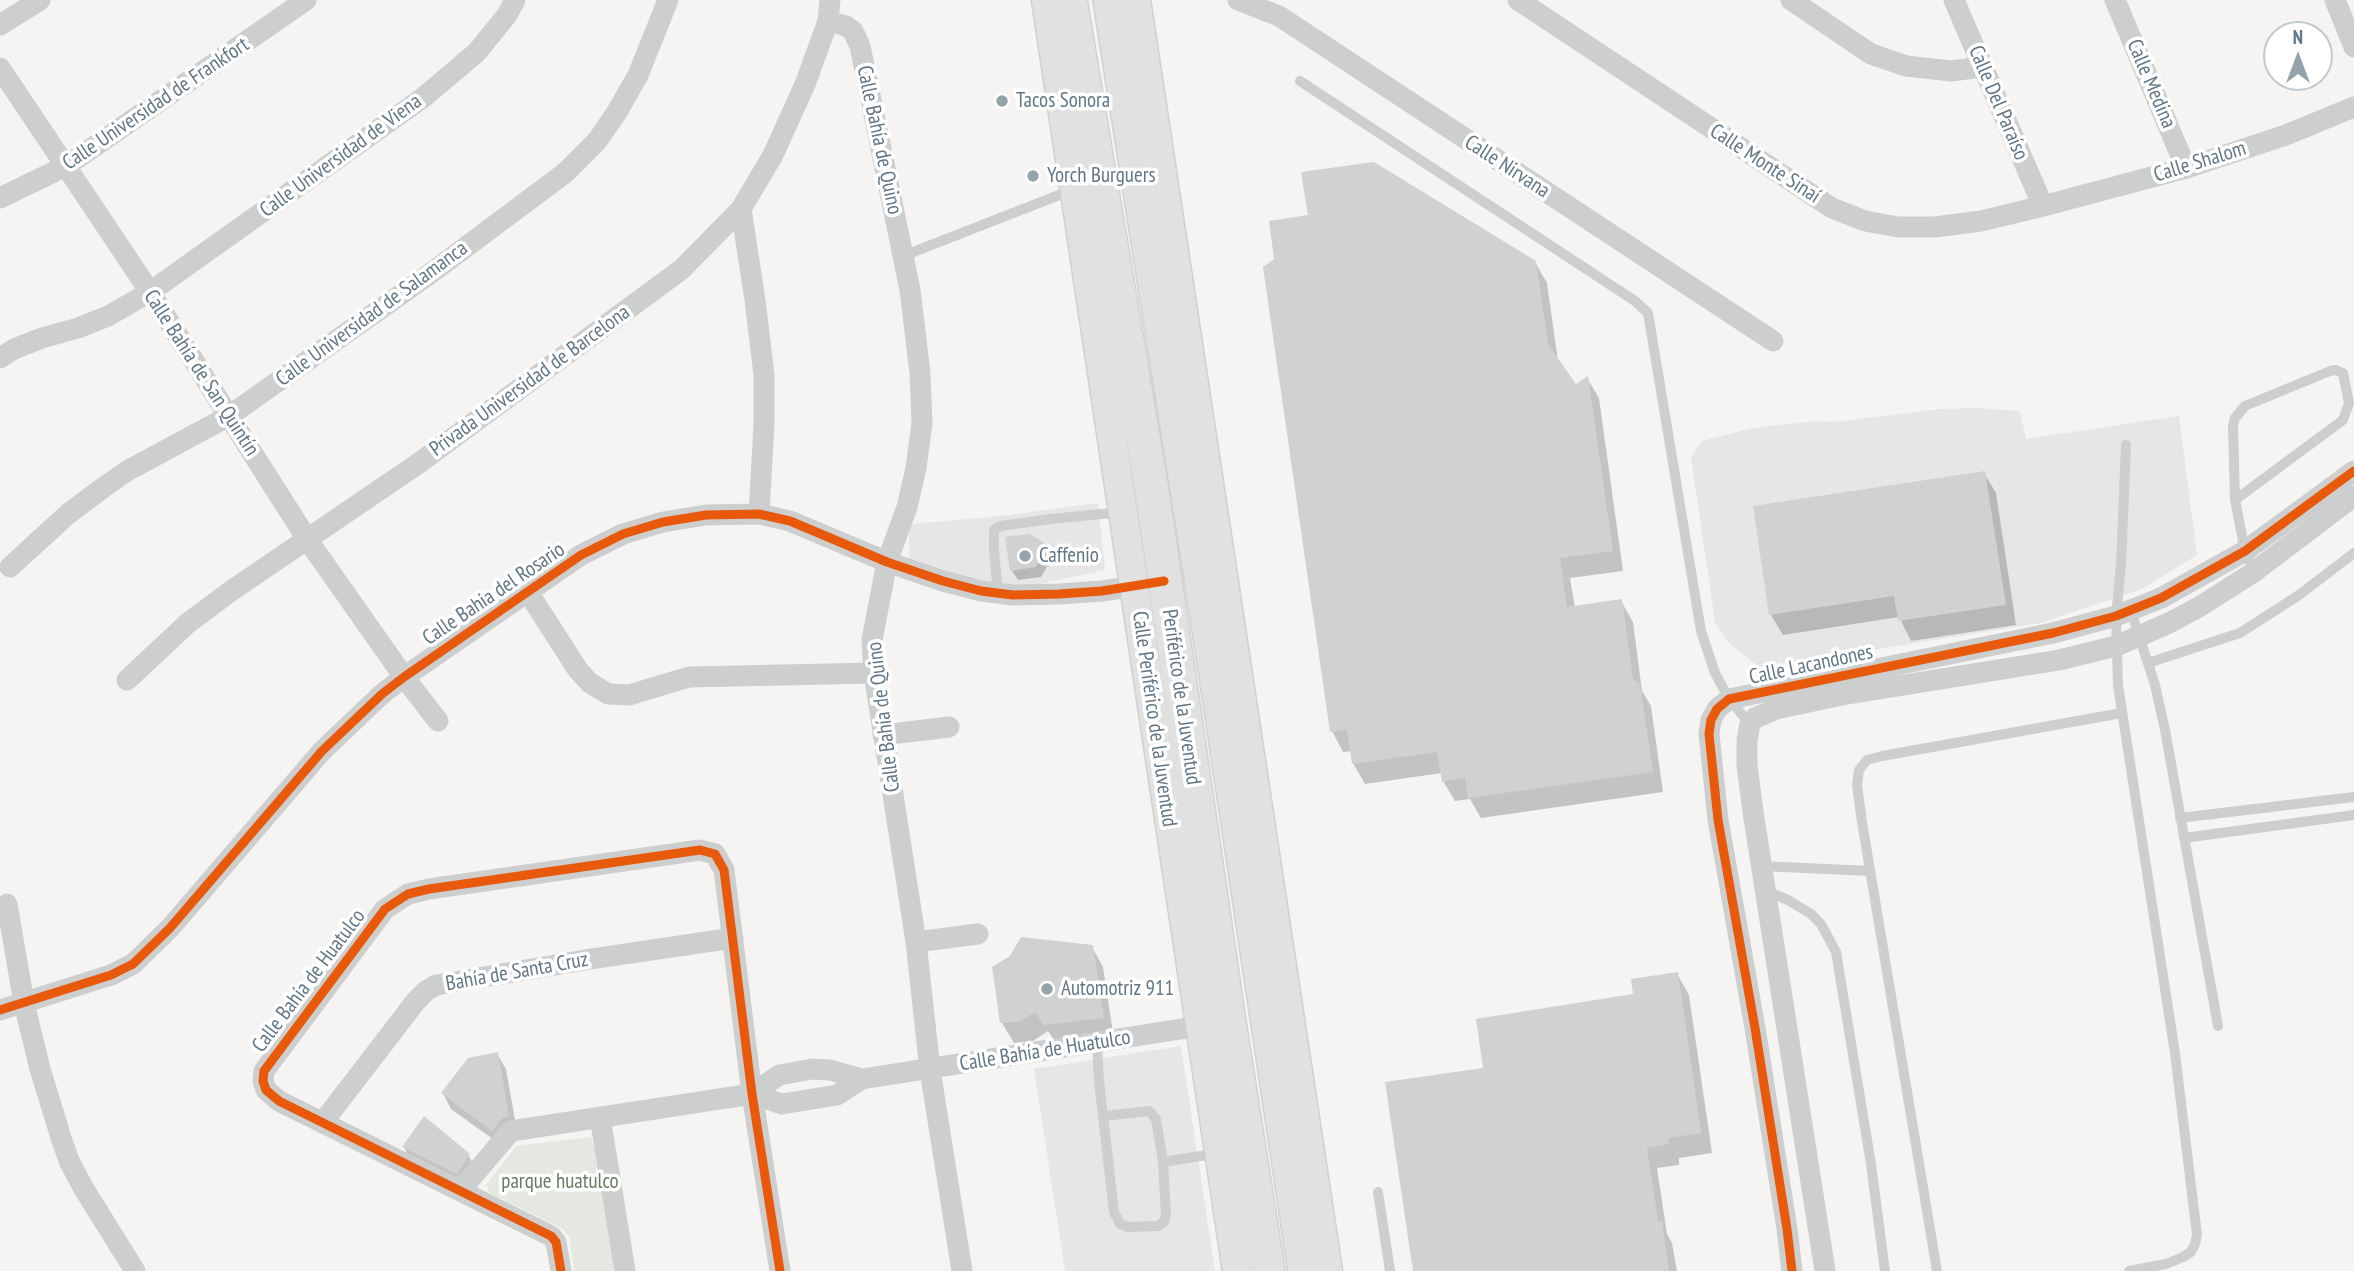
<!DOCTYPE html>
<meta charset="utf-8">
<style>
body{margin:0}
#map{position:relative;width:2354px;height:1271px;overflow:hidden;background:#f5f4f2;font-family:"PT Sans Narrow",sans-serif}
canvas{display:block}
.north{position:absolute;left:2263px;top:21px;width:70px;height:70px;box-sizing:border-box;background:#fff;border:2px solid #c0c9ce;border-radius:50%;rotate:0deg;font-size:19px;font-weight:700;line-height:28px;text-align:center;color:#617785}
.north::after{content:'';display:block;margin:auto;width:24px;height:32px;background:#95a3ab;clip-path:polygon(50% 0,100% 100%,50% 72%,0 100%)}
</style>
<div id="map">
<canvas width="2354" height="1271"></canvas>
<div class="north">N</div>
</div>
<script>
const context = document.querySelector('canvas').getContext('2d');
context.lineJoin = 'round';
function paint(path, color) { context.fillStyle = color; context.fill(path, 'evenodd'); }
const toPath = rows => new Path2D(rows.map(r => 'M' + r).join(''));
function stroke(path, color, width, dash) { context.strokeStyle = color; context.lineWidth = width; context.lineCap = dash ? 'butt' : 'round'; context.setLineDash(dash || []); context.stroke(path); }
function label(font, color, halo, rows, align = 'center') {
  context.font = font + ' "PT Sans Narrow",sans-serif'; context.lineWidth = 7; context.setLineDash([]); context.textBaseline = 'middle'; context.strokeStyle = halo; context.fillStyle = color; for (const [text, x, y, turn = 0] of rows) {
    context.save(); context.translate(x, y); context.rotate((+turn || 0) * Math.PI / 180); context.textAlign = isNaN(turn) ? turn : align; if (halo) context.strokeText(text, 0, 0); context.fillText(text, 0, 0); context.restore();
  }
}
const built = toPath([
 [1977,408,2020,411,2026,439,2179,416,2197,555,2142,589,2040,623,1760,668,1729,643,1715,622,1691,457,1702,441,1753,428,1816,421,1834,422,1940,409],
 [1098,503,1105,570,1021,588,965,579,909,560,909,524,992,517],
 [1181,1046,1215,1271,1065,1271,1034,1069]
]);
const green = toPath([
 [591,1137,595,1149,615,1271,574,1271,570,1239,563,1229,490,1193,486,1185,516,1146]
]);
const shadow = toPath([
 [1535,262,1547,283,1558,361,1576,387,1587,378,1599,398,1623,571,1570,578,1575,608,1621,601,1633,622,1642,691,1651,706,1663,792,1481,818,1470,799,1455,801,1443,781,1442,773,1365,784,1353,763,1352,751,1343,752,1332,731],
 [1984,473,1996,493,2016,625,1911,641,1899,617,1783,635,1771,615],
 [1047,547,1053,556,1041,577,1018,580,1012,571],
 [1092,947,1103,967,1114,1039,1057,1045,1048,1031,1033,1041,1014,1043,1002,1023,1011,957],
 [1677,974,1689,995,1712,1153,1679,1158,1679,1165,1657,1168,1667,1234,1672,1243,1677,1271,1415,1271,1485,1069],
 [497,1054,506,1069,517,1131,501,1145,451,1109,443,1093],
 [404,1147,468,1155,474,1165,462,1183,409,1157]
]);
const building = toPath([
 [1374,162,1536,261,1548,344,1576,384,1588,376,1613,551,1560,558,1567,607,1622,599,1633,679,1640,684,1653,772,1468,798,1465,778,1442,782,1437,752,1352,764,1347,730,1330,732,1263,267,1274,259,1269,221,1308,215,1301,172],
 [1985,471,2006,605,1898,621,1894,596,1769,615,1753,506],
 [1029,534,1049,545,1036,567,1010,571,1005,537],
 [1021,937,1093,945,1104,1018,1044,1025,1035,1012,1021,1021,1000,1023,992,967,1010,956],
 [1678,972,1701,1133,1668,1138,1669,1144,1647,1148,1658,1222,1662,1221,1669,1271,1413,1271,1385,1082,1483,1068,1476,1019,1633,994,1631,979],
 [498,1052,509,1116,502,1118,492,1131,441,1093,468,1058],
 [424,1116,470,1154,457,1174,402,1147]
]);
const service = toPath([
 [1300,81,1635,301,1648,313,1701,631,1715,673,1729,699,1750,724],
 [903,256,1072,190],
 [2126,445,2121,565,2116,616,2118,685,2175,1053,2197,1235,2195,1244,2191,1252,2183,1257,2166,1264,2129,1271],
 [2235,500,2343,420,2349,403,2343,373,2336,370,2330,371,2245,406,2235,418,2233,426,2235,500,2245,551,2254,572],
 [998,593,994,551,994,530,1000,526,1051,519,1121,512],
 [2131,611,2155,685,2165,730,2218,1026],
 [2148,663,2240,633,2299,595,2354,553],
 [2180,818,2354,797],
 [2184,838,2354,815],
 [1761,866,1870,871],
 [1766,891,1788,900,1811,914,1821,924,1836,952,1871,1164,1885,1271],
 [1097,1042,1099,1081,1114,1212,1120,1224,1128,1227,1158,1226,1164,1222,1166,1216,1163,1162,1156,1119,1149,1111,1104,1116],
 [1163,1162,1219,1153],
 [1378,1192,1390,1271],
 [1937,1271,1862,822,1857,785,1859,770,1867,760,1882,756,2122,713]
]);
const minor = toPath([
 [1238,0,1279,16,1773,341],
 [1518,0,1832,208,1865,221,1898,227,1935,227,1981,221,2043,206,2186,168,2286,135,2354,107],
 [1791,0,1871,54,1906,66,1951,71,1982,67],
 [1954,0,2043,206],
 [2115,0,2186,168],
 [2335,0,2354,47],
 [828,21,846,26,853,31,860,46,910,290,920,373,922,423,916,468,907,507,887,562,872,640,874,673,916,942,930,1070,962,1271],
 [0,25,40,0],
 [0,68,150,292,307,539,404,677,438,721],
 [0,198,66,166,306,0],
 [741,209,755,300,764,375,764,424,759,514],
 [0,358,14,349,42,338,78,328,108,316,150,292,424,97,477,52,507,15,515,0],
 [10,567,68,514,104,487,127,471,229,416,427,276,565,173,597,141,617,112,638,75,668,0],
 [528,592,578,670,590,683,608,694,629,695,689,677,874,673],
 [127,680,188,623,231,591,419,463,682,269,741,209,773,155,806,82,828,21,830,0],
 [883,735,949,727],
 [7,904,24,1003,40,1069,62,1141,70,1163,84,1189,135,1271],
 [916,942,978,934],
 [0,1010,111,975,133,964,170,928,322,751,382,694,404,677,581,555,623,534,663,522,706,515,759,514,790,521,887,562,943,581,981,591,1013,595,1059,594,1102,591,1148,584],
 [752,1094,782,1104,837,1095,862,1079,1213,1024],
 [600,1117,625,1271],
 [323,1122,416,1001,426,991,436,985,591,959,733,938],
 [460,1191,511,1131,752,1094,779,1075,812,1069,830,1070,862,1079],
 [561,1271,556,1242,551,1236,279,1101,266,1090,263,1081,264,1071,385,909,408,894,429,889,700,850,715,854,724,870,752,1094,780,1271],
 [1792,1271,1787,1229,1755,1028,1718,820,1709,734,1711,720,1717,709,1729,699,2053,633,2116,616,2161,598,2245,551,2354,471],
 [1825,1271,1753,812,1747,765,1747,740,1750,724,1755,718,1776,709,1842,695,2059,660,2116,646,2169,623,2199,607,2254,572,2354,496]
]);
const secondary = toPath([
 [1046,0,1237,1271],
 [1136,0,1328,1271]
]);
const trunk = toPath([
 [1070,0,1153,498,1229,1022,1268,1271],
 [1110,0,1208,622,1305,1271]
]);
const cycleway = toPath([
 [0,1010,111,975,133,964,170,928,322,751,382,694,404,677,581,555,623,534,663,522,706,515,759,514,790,521,887,562,943,581,981,591,1013,595,1059,594,1102,591,1164,581],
 [561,1271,556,1242,551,1236,279,1101,266,1090,263,1081,264,1071,385,909,408,894,429,889,700,850,715,854,724,870,752,1094,780,1271],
 [1792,1271,1787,1229,1755,1028,1718,820,1709,734,1711,720,1717,709,1729,699,2053,633,2116,616,2161,598,2245,551,2354,471]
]);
const markers = [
 [1002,101,7,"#95a3ab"],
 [1033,176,7,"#95a3ab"],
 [1025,556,7,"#95a3ab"],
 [1047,989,7,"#95a3ab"]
];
const streetNames = [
 ["Calle Medina",2151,84,67],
 ["Calle Del Paraíso",1998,103,67],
 ["Calle Universidad de Frankfort",156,104,-34],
 ["Calle Bahía de Quino",879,140,78],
 ["Calle Universidad de Viena",341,156,-36],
 ["Calle Shalom",2200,162,-17],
 ["Calle Monte Sinaí",1765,164,33],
 ["Calle Nirvana",1507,167,33],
 ["Calle Universidad de Salamanca",372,314,-36],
 ["Calle Bahía de San Quintín",201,373,57],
 ["Privada Universidad de Barcelona",530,381,-36],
 ["Calle Bahia del Rosario",494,594,-34],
 ["Calle Lacandones",1811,665,-12],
 ["Periférico de la Juventud",1181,697,82],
 ["Calle Bahía de Quino",884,717,-97],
 ["Calle Periférico de la Juventud",1154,719,82],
 ["Bahía de Santa Cruz",517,972,-10],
 ["Calle Bahía de Huatulco",309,981,-53],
 ["Calle Bahía de Huatulco",1045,1051,-9]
];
const poiNames = [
 ["Tacos Sonora",1016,101],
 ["Yorch Burguers",1047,176],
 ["Caffenio",1039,556],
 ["Automotriz 911",1061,989]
];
const parkNames = [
 ["parque huatulco",560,1182]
];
paint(built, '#e5e6e5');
paint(green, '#e4e8e0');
paint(shadow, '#0003');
paint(building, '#d0d1d1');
stroke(secondary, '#cfd1d2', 31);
stroke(trunk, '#d1d2d2', 36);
stroke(service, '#cdcfcf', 10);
stroke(minor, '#cdcfcf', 21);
stroke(secondary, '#e1e1e2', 28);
stroke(trunk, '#e1e1e2', 33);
stroke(cycleway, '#e8590c', 9);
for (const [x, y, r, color] of markers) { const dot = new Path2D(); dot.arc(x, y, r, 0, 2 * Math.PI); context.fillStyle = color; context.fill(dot); stroke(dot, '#fff', 2.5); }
label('21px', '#617785', '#fff', streetNames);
label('21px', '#617785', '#fff', poiNames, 'left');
label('21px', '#687c61', '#fff', parkNames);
</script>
